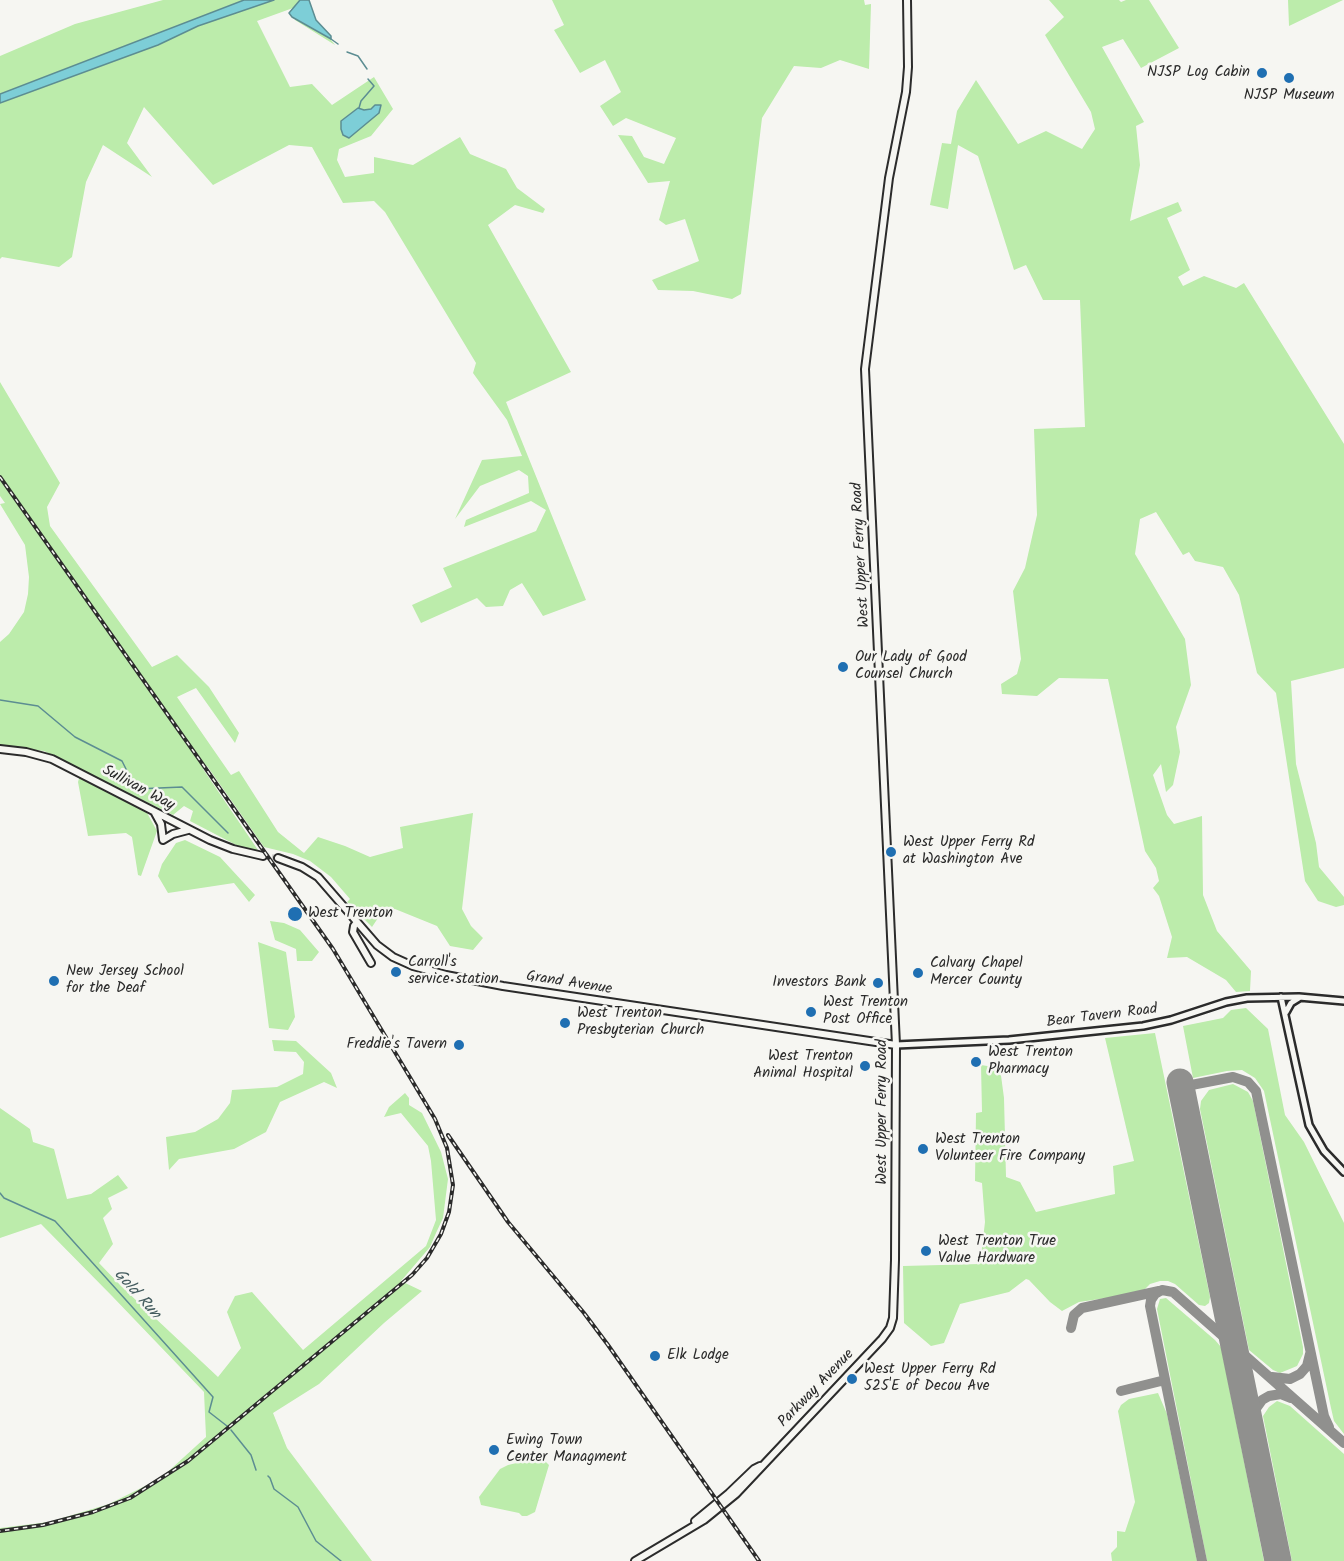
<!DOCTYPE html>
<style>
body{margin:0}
canvas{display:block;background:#f6f6f2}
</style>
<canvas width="1344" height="1561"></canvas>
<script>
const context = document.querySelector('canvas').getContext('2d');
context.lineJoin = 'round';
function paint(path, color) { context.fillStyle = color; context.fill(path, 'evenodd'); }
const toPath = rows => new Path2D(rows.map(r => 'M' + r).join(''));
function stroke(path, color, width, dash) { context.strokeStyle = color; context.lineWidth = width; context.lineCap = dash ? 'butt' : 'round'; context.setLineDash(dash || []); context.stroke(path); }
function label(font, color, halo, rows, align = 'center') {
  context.font = font + ' Kalam,sans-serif'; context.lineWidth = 5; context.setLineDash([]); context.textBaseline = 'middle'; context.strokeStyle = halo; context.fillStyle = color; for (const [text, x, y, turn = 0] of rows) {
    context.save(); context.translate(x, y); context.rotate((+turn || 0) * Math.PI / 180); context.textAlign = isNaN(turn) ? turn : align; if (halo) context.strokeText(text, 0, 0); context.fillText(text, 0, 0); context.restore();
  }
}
const green = toPath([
 [163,0,308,0,315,19,335,45,295,20,293,8,257,21,290,87,312,84,332,105,374,77,393,109,371,136,339,149,337,160,345,177,374,173,374,157,413,165,460,137,470,154,506,169,517,188,545,209,543,213,515,205,488,225,571,372,506,402,586,600,543,616,522,583,510,590,503,606,486,607,477,598,421,623,412,605,452,587,443,568,536,531,546,510,531,501,464,527,466,520,529,493,528,476,519,470,480,486,455,519,482,460,522,456,507,420,473,373,476,363,385,212,374,201,343,203,312,147,289,145,213,185,144,107,127,143,152,177,103,145,86,182,72,257,59,267,2,257,0,259,0,56,75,24],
 [552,0,864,0,865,5,871,4,869,69,840,60,821,68,794,66,762,118,741,294,732,299,693,291,658,290,652,280,699,261,685,219,666,225,659,220,670,181,648,183,618,135,632,136,644,157,664,164,676,138,626,118,613,126,600,106,621,92,605,60,580,73,554,30,564,25],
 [1049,0,1119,0,1121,2,1126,0,1149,0,1179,48,1141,68,1123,39,1102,47,1144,122,1136,126,1140,165,1130,221,1178,202,1182,211,1167,218,1190,270,1178,277,1183,286,1204,276,1236,288,1244,283,1344,444,1344,668,1291,681,1296,764,1316,843,1319,867,1344,897,1344,905,1336,907,1318,901,1305,881,1276,693,1257,673,1239,595,1223,567,1195,561,1189,552,1183,555,1156,512,1140,519,1135,554,1185,639,1191,685,1176,727,1180,752,1173,785,1166,792,1161,764,1153,775,1167,815,1174,824,1202,816,1203,895,1217,931,1251,971,1250,991,1236,992,1226,980,1187,957,1167,958,1172,937,1159,896,1153,888,1159,881,1156,868,1145,851,1108,679,1059,678,1037,696,1002,694,1001,684,1017,674,1021,659,1013,591,1025,568,1037,515,1034,429,1085,427,1080,300,1043,300,1026,265,1014,270,978,156,958,145,948,209,930,205,942,143,951,144,957,111,976,80,1018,144,1046,131,1082,149,1095,129,1091,112,1045,35,1064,17],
 [1288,0,1343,0,1289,26],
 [0,382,60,483,47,507,50,526,152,667,177,655,209,687,239,733,235,743,196,688,177,697,231,775,239,771,278,832,304,853,318,837,345,846,370,857,403,848,400,827,473,813,462,909,471,926,483,938,473,950,450,946,437,926,395,909,382,912,372,927,347,902,350,899,331,877,310,861,293,854,264,847,207,766,203,769,260,853,238,846,190,821,193,811,184,806,173,815,44,751,0,746,0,642,9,634,24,612,28,594,29,577,25,545,0,504,5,503,0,496],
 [80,775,146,811,157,831,141,876,138,875,132,837,126,833,88,836,78,782],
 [185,840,220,857,255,895,249,902,234,883,168,893,158,876,162,864,176,843],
 [270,921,284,923,300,930,319,952,312,961,297,961,296,949,275,940],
 [258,942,286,952,295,1017,288,1030,269,1028],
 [1246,1008,1268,1029,1285,1115,1304,1142,1344,1223,1344,1434,1334,1421,1331,1408,1264,1091,1255,1078,1242,1070,1227,1071,1193,1078,1183,1026,1223,1018,1231,1010],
 [1155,1033,1210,1297,1209,1303,1205,1306,1199,1305,1175,1284,1168,1281,1160,1281,1150,1284,1141,1293,1079,1302,1062,1311,1050,1302,1029,1280,1026,1279,1009,1292,960,1304,944,1343,931,1346,904,1323,903,1266,980,1264,985,1222,982,1183,975,1181,976,1113,982,1112,981,1065,1000,1068,1004,1098,1006,1177,1020,1182,1036,1212,1115,1194,1113,1166,1134,1161,1105,1038],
 [272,1040,296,1041,331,1073,337,1088,324,1082,280,1102,266,1132,234,1149,179,1159,169,1170,166,1137,195,1132,218,1119,230,1103,232,1090,277,1087,303,1074,304,1062,296,1052,274,1051],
 [1233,1084,1248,1092,1253,1101,1303,1347,1303,1354,1297,1366,1280,1373,1273,1370,1249,1350,1200,1109,1201,1101,1209,1090],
 [405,1093,409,1098,409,1105,422,1113,441,1152,448,1179,443,1218,436,1233,430,1247,401,1281,422,1291,384,1323,319,1384,273,1413,287,1448,372,1561,0,1561,0,1528,49,1522,109,1504,161,1478,206,1437,204,1392,112,1296,41,1224,0,1238,0,1108,30,1129,33,1142,54,1149,67,1199,91,1194,118,1175,128,1188,108,1198,112,1209,103,1218,113,1244,99,1263,122,1287,218,1377,241,1348,227,1312,235,1296,252,1292,303,1350,426,1246,436,1220,431,1161,428,1146,401,1113,384,1117,389,1107],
 [1166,1298,1215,1340,1221,1347,1264,1561,1207,1561,1157,1309,1160,1299],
 [1158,1393,1167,1414,1197,1561,1112,1561,1111,1553,1117,1547,1117,1531,1125,1532,1135,1502,1118,1411,1121,1405,1129,1399],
 [1277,1401,1290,1406,1344,1454,1344,1561,1292,1561,1263,1416,1269,1407],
 [534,1459,544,1460,549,1465,535,1512,527,1516,522,1516,519,1513,481,1505,479,1497,500,1469,508,1465]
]);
const water = toPath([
 [244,0,274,0,198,26,158,45,0,103,0,94,244,0],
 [300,0,309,0,316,20,331,36,331,39,292,17,289,13,300,0],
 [375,105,381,105,379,113,349,138,343,135,341,129,341,121,358,108,364,110,371,109,375,105]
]);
const stream = toPath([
 [331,39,338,44],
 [347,52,358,56,367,69],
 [359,108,361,101,374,86,368,79],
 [0,700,38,706,75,737,122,761,136,789,182,787,228,833],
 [0,1193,4,1198,55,1221,213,1397,209,1412,227,1426],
 [231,1430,251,1455,256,1470],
 [268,1476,270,1478,274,1489,298,1507,316,1541,341,1561]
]);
const taxiway = toPath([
 [1181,1087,1233,1077,1248,1082,1256,1091,1324,1416,1329,1427],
 [1071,1328,1074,1315,1082,1308,1159,1291],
 [1272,1377,1290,1379,1300,1374,1307,1366,1310,1354],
 [1121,1391,1165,1380],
 [1250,1427,1252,1414,1262,1400,1269,1396,1281,1394,1291,1398],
 [1202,1561,1150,1306,1151,1300,1155,1294,1162,1290,1173,1292,1344,1443]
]);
const runway = toPath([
 [1180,1082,1278,1561]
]);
const secondaryTunnel = toPath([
 [263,856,278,858]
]);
const tertiary = toPath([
 [1281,997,1309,1125,1324,1151,1344,1172],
 [1286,1012,1291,1003,1299,998],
 [896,1045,1009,1040,1143,1026,1171,1020,1226,1002,1247,998,1299,997,1344,1001]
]);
const secondary = toPath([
 [0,749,26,752,52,759,210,840,233,849,263,856],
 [155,813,161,824,163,840,173,834,188,830],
 [278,858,302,867,318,877,377,945,393,957,413,966,446,975,503,986,896,1045],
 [357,922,354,926,353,932,371,963],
 [695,1521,729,1493,754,1469,760,1466],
 [635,1561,704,1520,736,1494,882,1339,890,1328,893,1318,895,1260,896,1045,865,369,889,178,906,92,908,67,907,0]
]);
const rail = toPath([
 [0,477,333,949,435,1119,447,1148,453,1185,449,1212,441,1234,427,1258,412,1275,188,1461,130,1498,93,1512,43,1525,0,1531],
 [448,1135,508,1222,584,1313,608,1345,759,1561]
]);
const markers = [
 [1262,73,6,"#1f6fb2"],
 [1289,78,6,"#1f6fb2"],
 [843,667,6,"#1f6fb2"],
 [891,852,6,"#1f6fb2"],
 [295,914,8,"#1f6fb2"],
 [396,972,6,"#1f6fb2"],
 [918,973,6,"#1f6fb2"],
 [54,981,6,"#1f6fb2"],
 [878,983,6,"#1f6fb2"],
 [811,1012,6,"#1f6fb2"],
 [565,1023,6,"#1f6fb2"],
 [459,1045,6,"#1f6fb2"],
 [976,1062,6,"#1f6fb2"],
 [865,1066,6,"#1f6fb2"],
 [923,1149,6,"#1f6fb2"],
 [926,1251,6,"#1f6fb2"],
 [655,1356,6,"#1f6fb2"],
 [852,1379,6,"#1f6fb2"],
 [494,1450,6,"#1f6fb2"]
];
const poiNames = [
 ["NJSP Log Cabin",1250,73,"right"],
 ["NJSP Museum",1289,96,"center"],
 ["Our Lady of Good",855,658],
 ["Counsel Church",855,675],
 ["West Upper Ferry Rd",903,843],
 ["at Washington Ave",903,860],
 ["West Trenton",308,914],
 ["Carroll's",408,963],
 ["service station",408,980],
 ["Calvary Chapel",930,964],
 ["Mercer County",930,981],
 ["New Jersey School",66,972],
 ["for the Deaf",66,989],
 ["Investors Bank",866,983,"right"],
 ["West Trenton",823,1003],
 ["Post Office",823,1020],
 ["West Trenton",577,1014],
 ["Presbyterian Church",577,1031],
 ["Freddie's Tavern",447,1045,"right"],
 ["West Trenton",988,1053],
 ["Pharmacy",988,1070],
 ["West Trenton",853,1057,"right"],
 ["Animal Hospital",853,1074,"right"],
 ["West Trenton",935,1140],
 ["Volunteer Fire Company",935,1157],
 ["West Trenton True",938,1242],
 ["Value Hardware",938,1259],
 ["Elk Lodge",667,1356],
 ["West Upper Ferry Rd",864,1370],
 ["525'E of Decou Ave",864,1387],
 ["Ewing Town",506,1441],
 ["Center Managment",506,1458]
];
const streetNames = [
 ["West Upper Ferry Road",862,555,-93],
 ["Sullivan Way",138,789,28],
 ["Grand Avenue",569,984,9],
 ["Bear Tavern Road",1102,1017,-7],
 ["West Upper Ferry Road",883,1112,-90],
 ["Parkway Avenue",817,1389,-46]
];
const waterNames = [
 ["Gold Run",136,1295,48]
];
paint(green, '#bcecab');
paint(water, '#7dced7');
stroke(water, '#5c8d92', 1.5);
stroke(stream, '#5c8d92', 1.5);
stroke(taxiway, '#90908e', 10);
stroke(runway, '#90908e', 27);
stroke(secondaryTunnel, '#cdcdca', 6, [6, 3]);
stroke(tertiary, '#2b2b2b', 10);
stroke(secondary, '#2b2b2b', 10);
stroke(tertiary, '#f6f6f2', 5);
stroke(secondary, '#f6f6f2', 6);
stroke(rail, '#2b2b2b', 4);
stroke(rail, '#f6f6f2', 1.5, [4.5]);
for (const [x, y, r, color] of markers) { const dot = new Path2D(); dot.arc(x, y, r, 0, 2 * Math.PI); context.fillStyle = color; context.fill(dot); stroke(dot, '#f6f6f2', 2); }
label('15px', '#2b2b2b', '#f6f6f2', poiNames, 'left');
label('15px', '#2b2b2b', '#f6f6f2', streetNames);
label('italic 16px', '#445c5f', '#f6f6f2', waterNames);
</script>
